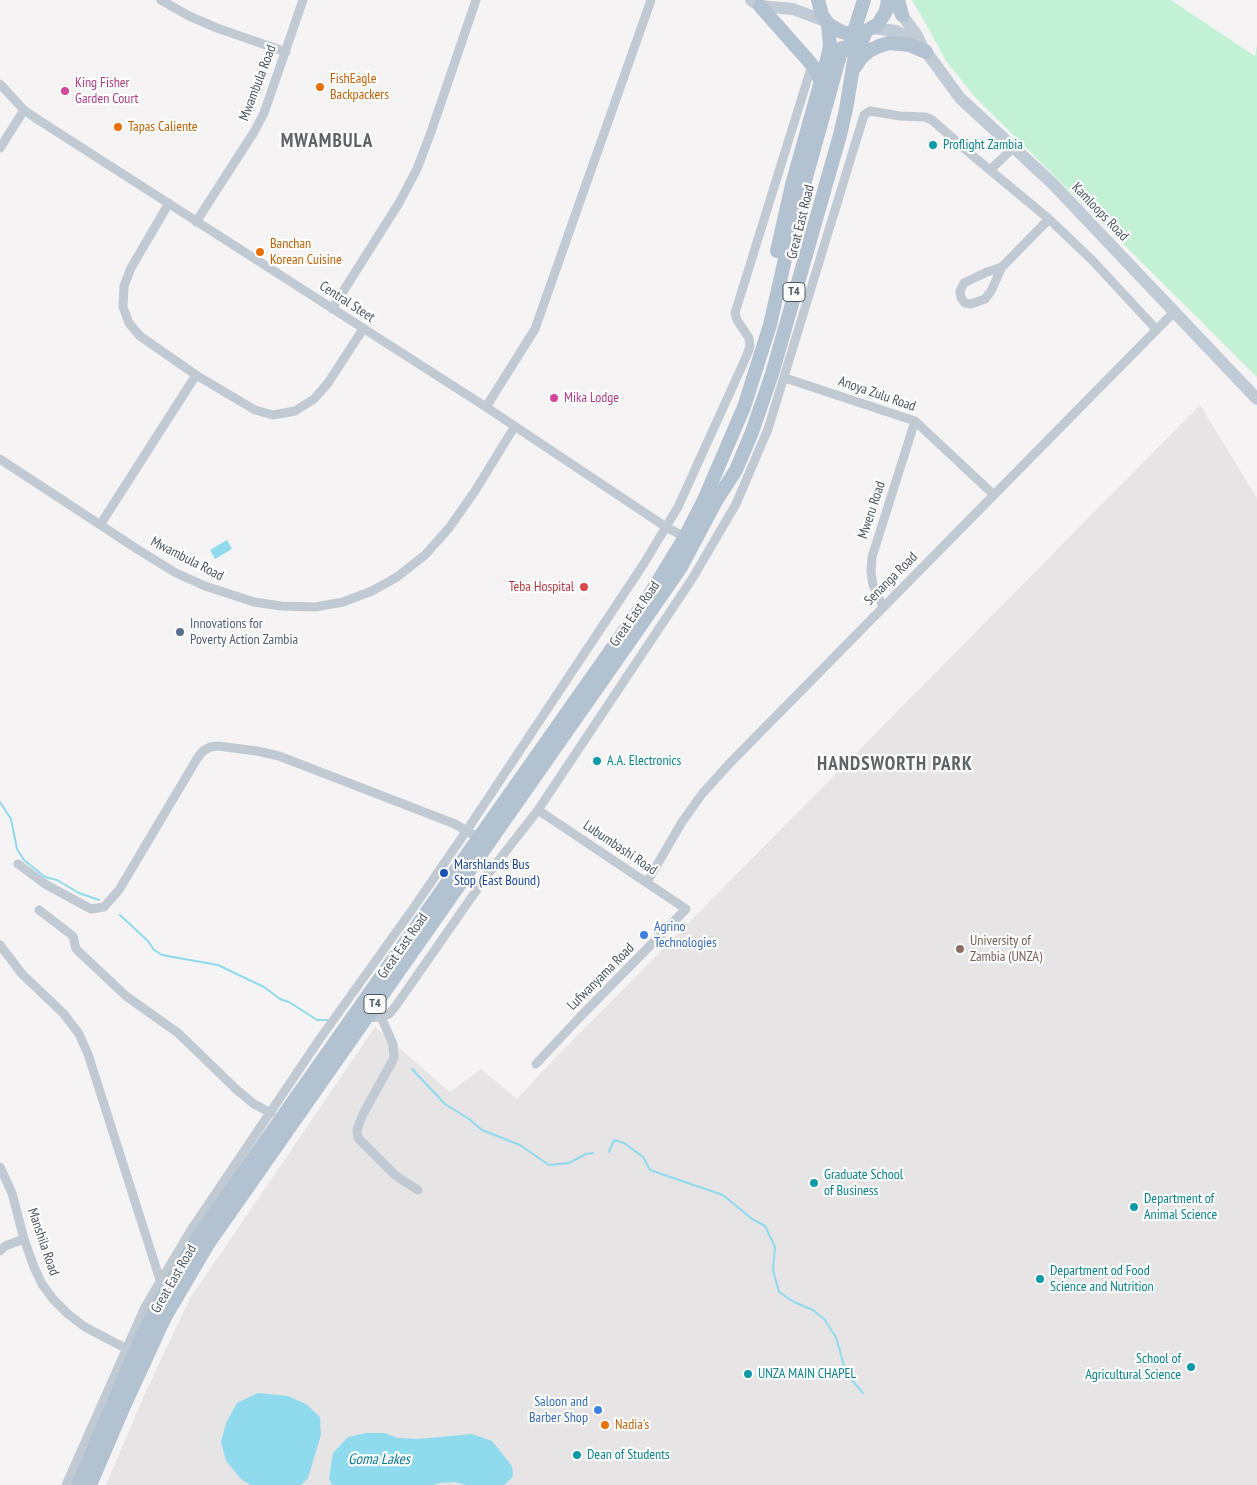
<!DOCTYPE html>
<style>
body{margin:0}
canvas{display:block;background:#f5f3f3}
</style>
<canvas width="1257" height="1485"></canvas>
<script>
const context = document.querySelector('canvas').getContext('2d');
context.lineJoin = 'round';
function paint(path, color) { context.fillStyle = color; context.fill(path, 'evenodd'); }
const toPath = rows => new Path2D(rows.map(r => 'M' + r).join(''));
function stroke(path, color, width, dash) { context.strokeStyle = color; context.lineWidth = width; context.lineCap = dash ? 'butt' : 'round'; context.setLineDash(dash || []); context.stroke(path); }
function label(font, color, halo, rows, align = 'center') {
  context.font = font + ' "PT Sans Narrow",sans-serif'; context.lineWidth = 4.5; context.setLineDash([]); context.textBaseline = 'middle'; context.strokeStyle = halo; context.fillStyle = color; for (const [text, x, y, turn = 0] of rows) {
    context.save(); context.translate(x, y); context.rotate((+turn || 0) * Math.PI / 180); context.textAlign = isNaN(turn) ? turn : align; if (halo) context.strokeText(text, 0, 0); context.fillText(text, 0, 0); context.restore();
  }
}
const education = toPath([
 [1200,405,1257,498,1257,1485,106,1485,144,1396,189,1300,375,1027,450,1092,481,1069,517,1099,557,1056]
]);
const green = toPath([
 [912,0,1171,0,1255,56,1257,45,1257,377,974,96,946,61,926,24]
]);
const water = toPath([
 [227,540,232,549,215,559,210,550],
 [258,1393,288,1396,306,1404,320,1417,321,1435,308,1478,301,1485,251,1485,242,1480,226,1461,221,1442,226,1423,237,1403],
 [366,1433,384,1433,398,1438,418,1439,472,1434,492,1441,512,1466,513,1477,504,1485,465,1485,455,1482,439,1483,434,1485,332,1485,329,1479,333,1453,348,1437]
]);
const stream = toPath([
 [0,802,11,819,17,849,24,860,45,877,57,880,79,893,99,900],
 [120,915,148,941,154,950,162,955,218,965,264,987,280,999,289,1002,317,1020,328,1020],
 [412,1069,445,1104,469,1119,482,1130,520,1145,549,1165,569,1163,586,1154,593,1153],
 [609,1152,614,1140,624,1143,643,1157,650,1170,723,1195,752,1219,765,1226,775,1247,773,1270,779,1292,794,1302,813,1310,824,1319,836,1337,846,1373,863,1393]
]);
const minor = toPath([
 [161,0,189,16,217,28,286,52],
 [0,84,24,110,37,119,486,407,666,527,685,537],
 [0,148,24,110],
 [990,170,1013,148],
 [169,203,131,268,124,286,123,307,129,323,140,336,196,375,255,410,273,415,295,411,314,399,328,383,363,329],
 [196,222,254,132,264,113,303,0],
 [1002,267,991,291,985,299,971,304,965,303,961,298,960,291,964,283,987,272,1002,267,1049,219],
 [332,309,399,203,417,169,431,132,476,0],
 [785,378,915,421,994,495],
 [486,407,535,329,651,0],
 [0,459,137,549,176,573,205,586,254,602,281,606,315,607,343,602,372,591,397,577,425,555,449,528,475,491,515,426],
 [100,525,196,375],
 [883,607,873,585,871,572,872,557,915,421],
 [18,864,45,884,91,909,104,907,119,890,198,757,203,751,210,747,218,746,257,751,279,756,455,824,479,838],
 [647,882,682,822,702,794,729,764,1175,311],
 [39,910,73,936,76,949,126,996,178,1033,237,1090,254,1104,271,1113],
 [0,945,22,974,64,1014,79,1034,88,1054,160,1280],
 [381,1017,393,1044,394,1058,362,1116,357,1130,358,1138,396,1176,418,1190],
 [365,1018,381,1017,389,1014,395,1007,485,878,538,810,692,579,736,504,768,429,864,115,870,111,900,116,925,117,932,120,973,156,1049,219,1092,260,1156,329],
 [536,1064,579,1018,686,909,538,810],
 [0,1167,12,1193,24,1239,34,1267,42,1284,53,1299,68,1314,85,1327,125,1348],
 [0,1251,5,1246,24,1239],
 [66,1485,145,1307,191,1230,319,1040,412,910,467,830,643,565,678,507,747,355,750,346,749,338,737,320,735,313,812,65]
]);
const secondary = toPath([
 [751,0,760,6,793,9,825,21],
 [896,7,916,34,922,46,960,98,1052,183,1257,399],
 [872,28,896,31,922,46]
]);
const primary = toPath([
 [818,0,822,15,828,24,842,32,850,34,866,31,878,24,886,11,888,0],
 [898,0,902,15],
 [760,6,807,59,816,70,821,82],
 [855,67,861,58,869,51,879,46,889,43,910,45,926,52],
 [777,251,792,185,828,56,830,45,828,24],
 [78,1485,143,1334,163,1296,200,1234,649,596,685,537,704,500,744,407,770,325,793,224,842,48],
 [90,1485,124,1406,164,1319,208,1244,632,638,681,567,716,501,736,470,752,432,772,374,840,135,846,109,854,61,866,31]
]);
const primaryBridge = toPath([
 [848,50,864,0]
]);
const markers = [
 [320,87,5,"#e8710a"],
 [65,91,5,"#d1479c"],
 [118,127,5,"#e8710a"],
 [933,145,5,"#0f9aa8"],
 [260,252,5,"#e8710a"],
 [554,398,5,"#d1479c"],
 [584,587,5,"#e0444e"],
 [180,632,5,"#5c6f8a"],
 [597,761,5,"#0f9aa8"],
 [444,873,5,"#1a4fb4"],
 [644,935,5,"#3f7fe0"],
 [960,949,5,"#8d6e63"],
 [814,1183,5,"#0f9aa8"],
 [1134,1207,5,"#0f9aa8"],
 [1040,1279,5,"#0f9aa8"],
 [1191,1367,5,"#0f9aa8"],
 [748,1374,5,"#0f9aa8"],
 [598,1410,5,"#3f7fe0"],
 [605,1425,5,"#e8710a"],
 [577,1455,5,"#0f9aa8"]
];
const shields = [
 [794,292,22],
 [375,1004,22]
];
const shieldNames = [
 ["T4",794,292],
 ["T4",375,1004]
];
const foodNames = [
 ["FishEagle",330,79],
 ["Backpackers",330,95],
 ["Tapas Caliente",128,127],
 ["Banchan",270,244],
 ["Korean Cuisine",270,260],
 ["Nadia's",615,1425]
];
const hotelNames = [
 ["King Fisher",75,83],
 ["Garden Court",75,99],
 ["Mika Lodge",564,398]
];
const streetNames = [
 ["Mwambula Road",258,83,-69],
 ["Kamloops Road",1100,212,46],
 ["Great East Road",801,222,-76],
 ["Central Steet",347,302,33],
 ["Anoya Zulu Road",877,394,19],
 ["Mweru Road",872,510,-72],
 ["Mwambula Road",187,559,27],
 ["Senanga Road",891,579,-45],
 ["Great East Road",635,614,-55],
 ["Lubumbashi Road",620,848,34],
 ["Great East Road",403,946,-55],
 ["Lufwanyama Road",601,977,-45],
 ["Manshila Road",43,1242,71],
 ["Great East Road",174,1279,-60]
];
const cultureNames = [
 ["Proflight Zambia",943,145],
 ["A.A. Electronics",607,761],
 ["Graduate School",824,1175],
 ["of Business",824,1191],
 ["Department of",1144,1199],
 ["Animal Science",1144,1215],
 ["Department od Food",1050,1271],
 ["Science and Nutrition",1050,1287],
 ["School of",1181,1359,"right"],
 ["Agricultural Science",1181,1375,"right"],
 ["UNZA MAIN CHAPEL",758,1374],
 ["Dean of Students",587,1455]
];
const healthNames = [
 ["Teba Hospital",574,587]
];
const serviceNames = [
 ["Innovations for",190,624],
 ["Poverty Action Zambia",190,640]
];
const transitNames = [
 ["Marshlands Bus",454,865],
 ["Stop (East Bound)",454,881]
];
const shopNames = [
 ["Agrino",654,927],
 ["Technologies",654,943],
 ["Saloon and",588,1402,"right"],
 ["Barber Shop",588,1418,"right"]
];
const educationNames = [
 ["University of",970,941],
 ["Zambia (UNZA)",970,957]
];
const waterNames = [
 ["Goma Lakes",379,1460]
];
const districtNames = [
 ["MWAMBULA",327,142],
 ["HANDSWORTH PARK",895,765]
];
paint(education, '#e6e4e5');
paint(green, '#c3f1d5');
paint(water, '#90daee');
stroke(stream, '#90daee', 2);
stroke(minor, '#c1cad2', 9);
stroke(secondary, '#c1cbd6', 12);
stroke(primary, '#b3c2d1', 14);
stroke(primaryBridge, '#b3c2d1', 14);
for (const [x, y, r, color] of markers) { const dot = new Path2D(); dot.arc(x, y, r, 0, 2 * Math.PI); context.fillStyle = color; context.fill(dot); stroke(dot, '#fff', 2); }
for (const [x, y, w] of shields) { const box = new Path2D(); box.roundRect(x - w / 2, y - 9.5, w, 19, 4); context.fillStyle = '#fff'; context.fill(box); stroke(box, '#4a5661', 1); }
label('bold 12px', '#4a5661', null, shieldNames);
label('14px', '#c56008', '#fff', foodNames, 'left');
label('14px', '#b23c85', '#fff', hotelNames, 'left');
label('14px', '#4a5661', '#fff', streetNames);
label('14px', '#0d838f', '#fff', cultureNames, 'left');
label('14px', '#be3a42', '#fff', healthNames, 'right');
label('14px', '#4e5e75', '#fff', serviceNames, 'left');
label('14px', '#164399', '#fff', transitNames, 'left');
label('14px', '#366cbe', '#fff', shopNames, 'left');
label('14px', '#785e54', '#fff', educationNames, 'left');
label('italic 15px', '#0c7c9b', '#fff', waterNames);
context.letterSpacing = '1px';
label('bold 19px', '#5f6368', '#fff', districtNames);
context.letterSpacing = '0px';
</script>
